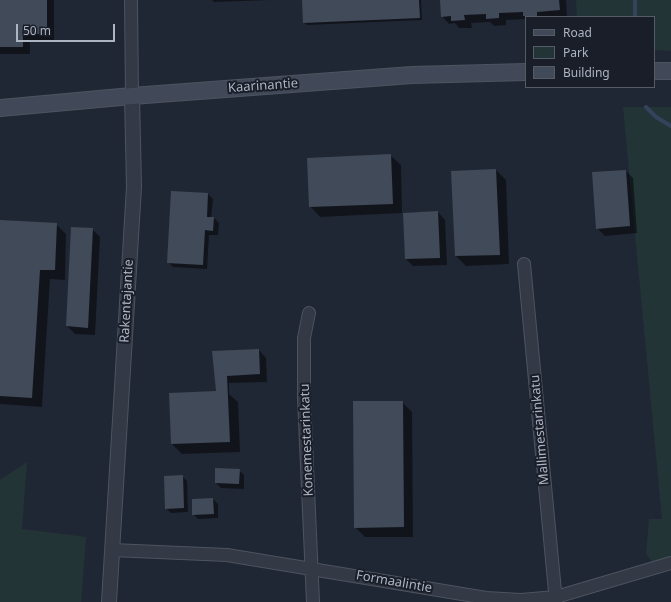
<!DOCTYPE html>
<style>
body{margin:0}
#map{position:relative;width:671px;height:602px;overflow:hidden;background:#202734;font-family:"Noto Sans",sans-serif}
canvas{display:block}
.legend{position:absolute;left:525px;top:16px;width:130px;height:72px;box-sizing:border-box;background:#191e29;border:1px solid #545a66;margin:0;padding:5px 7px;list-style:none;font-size:12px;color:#adb4c2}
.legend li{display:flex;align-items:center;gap:8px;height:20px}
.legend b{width:20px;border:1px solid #545a66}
.scale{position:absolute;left:16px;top:24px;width:99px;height:18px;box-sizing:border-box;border:2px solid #adb4c2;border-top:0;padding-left:5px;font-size:12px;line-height:14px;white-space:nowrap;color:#adb4c2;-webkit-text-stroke:3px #191e29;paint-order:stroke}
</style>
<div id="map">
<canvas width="671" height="602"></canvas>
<ul class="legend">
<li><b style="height:5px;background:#414858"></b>Road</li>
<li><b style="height:11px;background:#233436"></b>Park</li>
<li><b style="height:11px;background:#414a59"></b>Building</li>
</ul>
<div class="scale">50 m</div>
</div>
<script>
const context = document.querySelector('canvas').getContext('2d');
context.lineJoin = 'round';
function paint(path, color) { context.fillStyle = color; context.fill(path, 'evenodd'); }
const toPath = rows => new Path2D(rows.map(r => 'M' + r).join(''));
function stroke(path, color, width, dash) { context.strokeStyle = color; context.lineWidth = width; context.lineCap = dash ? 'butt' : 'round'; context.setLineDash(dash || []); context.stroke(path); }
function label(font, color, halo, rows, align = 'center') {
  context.font = font + ' "Noto Sans",sans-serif'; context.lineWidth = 4; context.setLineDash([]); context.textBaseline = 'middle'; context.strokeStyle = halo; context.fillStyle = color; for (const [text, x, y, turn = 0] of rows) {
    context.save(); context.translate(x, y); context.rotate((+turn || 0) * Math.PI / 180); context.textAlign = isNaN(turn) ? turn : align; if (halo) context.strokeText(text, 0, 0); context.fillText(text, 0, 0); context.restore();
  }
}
const green = toPath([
 [576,0,671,0,671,51,654,50,654,17,577,17],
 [623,107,671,107,671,563,656,567,646,554,649,519,662,519],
 [27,462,22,529,86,537,81,602,0,602,0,480]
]);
const shadow = toPath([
 [0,0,54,0,54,42,30,42,30,54,0,54],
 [212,0,270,0,214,2],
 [303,0,421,0,422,20,307,25,304,23],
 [441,0,566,0,567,17,526,17,526,19,506,20,506,25,494,26,490,22,471,23,472,28,459,28,455,23,449,24,442,16],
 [390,155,401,165,402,213,320,217,310,206],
 [496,170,506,180,509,264,466,266,456,256],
 [626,171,633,178,637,233,605,236,597,228],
 [208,194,213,199,211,218,214,218,219,223,218,235,209,235,207,269,173,267,168,262],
 [438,212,445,220,447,265,413,266,406,259],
 [0,221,56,224,66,234,65,280,50,279,42,407,0,404],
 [92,229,100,237,95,335,75,334,67,326],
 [259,350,266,358,267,382,229,383,229,394,238,402,240,452,182,454,172,444,217,392,213,352],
 [402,402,412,412,413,537,365,537,355,527],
 [239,470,244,475,244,489,221,488,216,483],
 [182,476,187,481,188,512,171,513,166,508],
 [213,499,218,504,218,518,198,519,193,514]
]);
const stream = toPath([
 [635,0,635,17],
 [646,107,656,117,671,126]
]);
const building = toPath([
 [0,0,47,0,47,34,23,34,23,47,0,47],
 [302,0,419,0,420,18,303,23],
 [440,0,559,0,560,10,537,12,537,16,523,16,523,12,499,13,499,18,486,19,486,14,464,15,465,20,451,21,451,16,441,17],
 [391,154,393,204,309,207,307,158],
 [496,169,500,255,455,256,451,171],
 [626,170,630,226,596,229,592,172],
 [171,191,208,193,207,217,214,217,213,231,205,230,203,265,167,263],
 [438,211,440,258,405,259,403,213],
 [0,220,57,223,55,270,40,270,32,398,0,396],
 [71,227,93,228,88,328,66,326],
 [259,349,260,374,227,376,230,442,171,444,169,393,216,391,212,351],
 [353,401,403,401,404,527,354,528],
 [215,468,240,469,239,484,215,483],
 [183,475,184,508,165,509,164,476],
 [213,498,214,514,192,515,192,499]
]);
const minor = toPath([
 [131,0,132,96],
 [524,264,556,602],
 [309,313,304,338,304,398,313,602],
 [112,550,227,555,486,598,521,600,556,597,671,563]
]);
const tertiary = toPath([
 [109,602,134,187,132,96]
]);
const secondary = toPath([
 [654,71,671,71],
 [0,108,132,96,412,75,526,72]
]);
const streetNames = [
 ["Kaarinantie",263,86,-4],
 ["Rakentajantie",127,301,-87],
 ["Mallimestarinkatu",540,430,-95],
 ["Konemestarinkatu",307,440,-92],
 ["Formaalintie",394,582,10]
];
paint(green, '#233436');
paint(shadow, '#0007');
stroke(stream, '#34425b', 4);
paint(building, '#414a59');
stroke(minor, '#4d5460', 14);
stroke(tertiary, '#4d5460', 16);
stroke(secondary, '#4d5460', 18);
stroke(minor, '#333945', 12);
stroke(tertiary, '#333945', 14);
stroke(secondary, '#414858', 16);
label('13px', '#adb4c2', '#191e29', streetNames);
</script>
